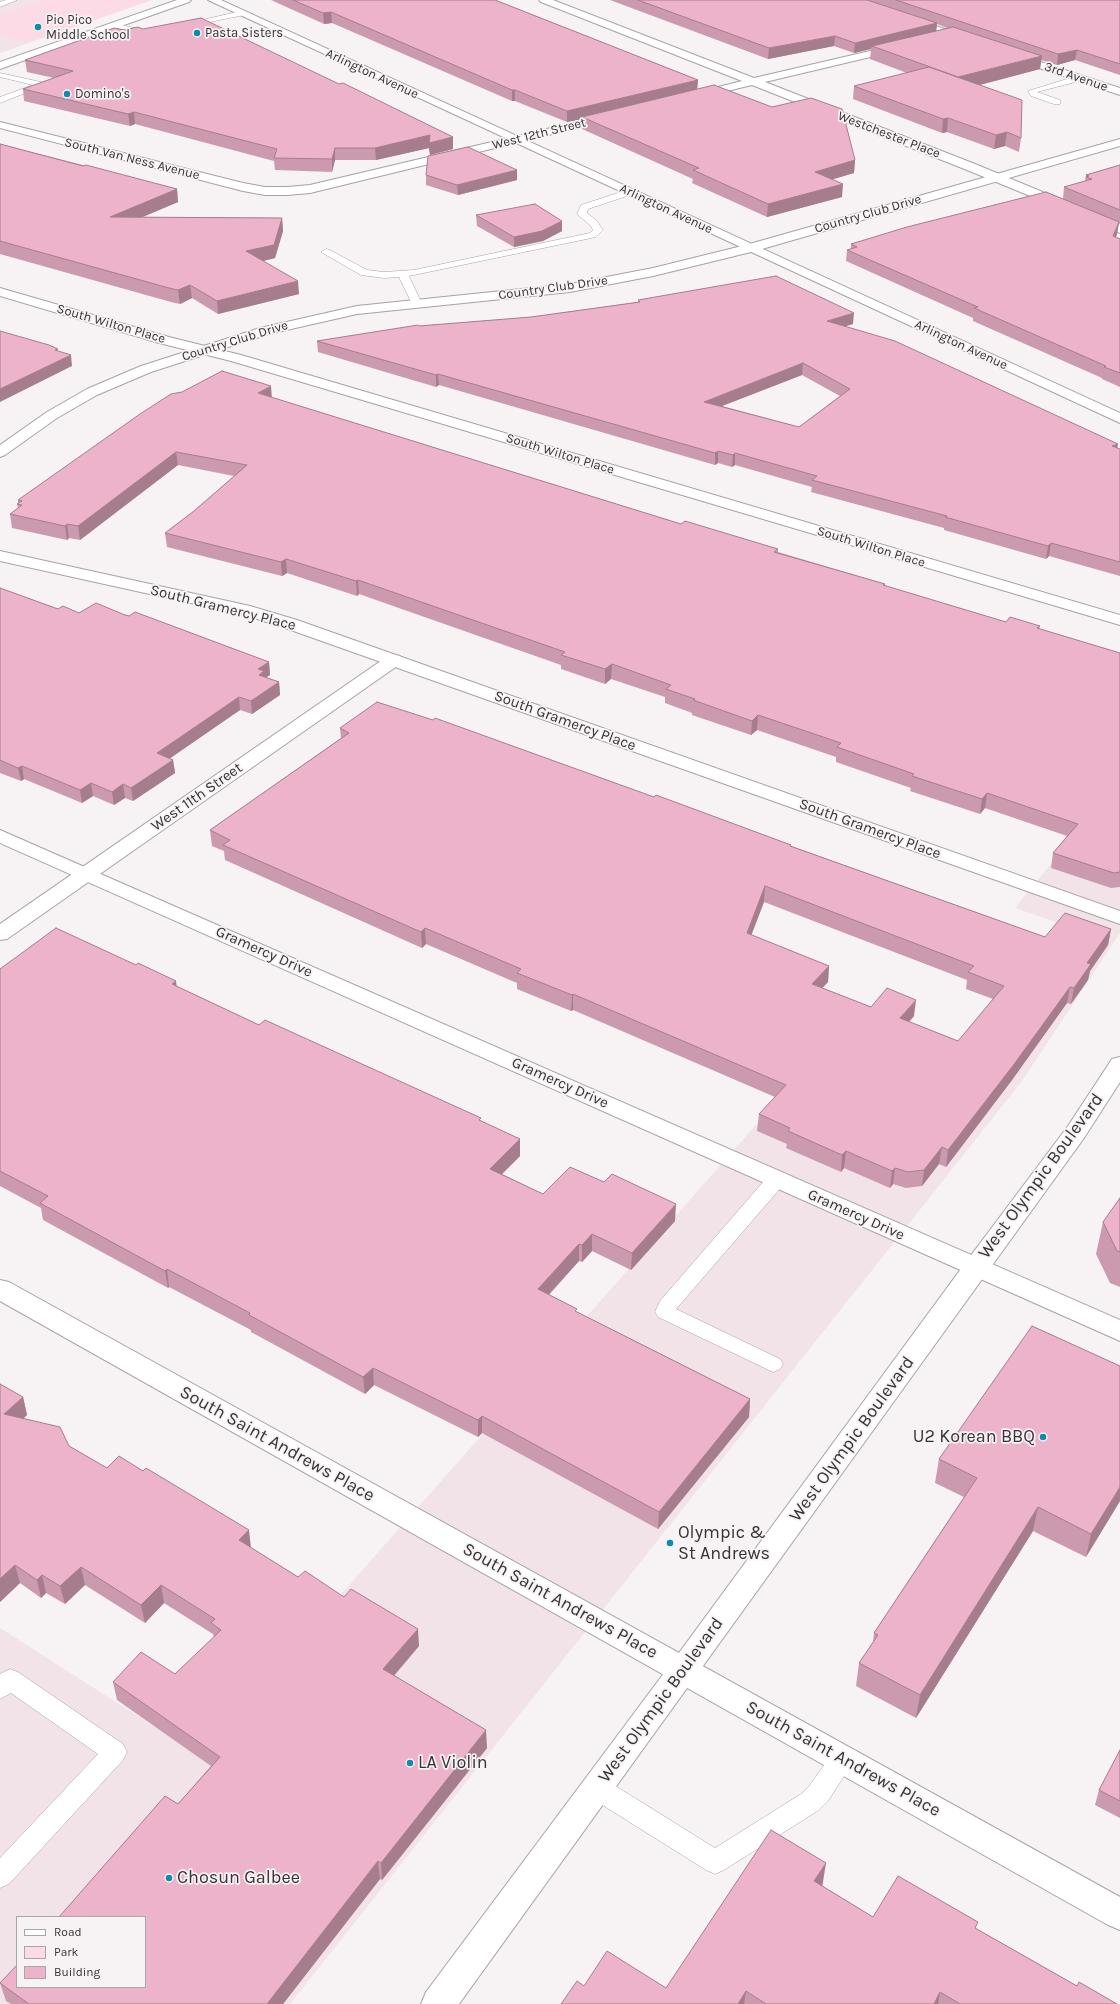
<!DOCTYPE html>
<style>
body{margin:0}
#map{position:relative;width:1120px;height:2004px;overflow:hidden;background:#f7f2f4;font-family:Karla,sans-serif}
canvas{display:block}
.legend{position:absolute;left:16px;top:1916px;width:130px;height:72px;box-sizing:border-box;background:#f7f2f4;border:1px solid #a9a6a7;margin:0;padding:5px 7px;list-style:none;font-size:12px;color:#353334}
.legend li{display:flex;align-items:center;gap:8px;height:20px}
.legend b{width:20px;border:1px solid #a9a6a7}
</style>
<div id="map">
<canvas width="1120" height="2004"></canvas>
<ul class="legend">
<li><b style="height:5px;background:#fff"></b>Road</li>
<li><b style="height:11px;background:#fcdbe7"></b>Park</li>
<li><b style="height:11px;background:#edb3ca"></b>Building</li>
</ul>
</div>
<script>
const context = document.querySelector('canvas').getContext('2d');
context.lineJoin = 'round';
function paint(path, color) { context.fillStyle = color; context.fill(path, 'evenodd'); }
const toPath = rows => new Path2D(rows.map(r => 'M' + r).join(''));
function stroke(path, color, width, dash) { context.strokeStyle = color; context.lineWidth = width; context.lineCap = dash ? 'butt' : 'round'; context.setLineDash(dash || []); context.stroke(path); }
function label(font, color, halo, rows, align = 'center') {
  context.font = font + ' Karla,sans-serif'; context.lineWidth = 3.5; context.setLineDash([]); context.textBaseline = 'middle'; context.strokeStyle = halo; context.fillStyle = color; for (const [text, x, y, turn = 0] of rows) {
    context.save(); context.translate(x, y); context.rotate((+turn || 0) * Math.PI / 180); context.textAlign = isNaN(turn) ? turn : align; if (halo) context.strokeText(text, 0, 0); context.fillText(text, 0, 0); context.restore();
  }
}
const built = toPath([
 [0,0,152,0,0,53],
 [1120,779,1120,933,1022,1081,290,2004,0,2004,0,1628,199,1755,855,1013,954,1053,1062,924,1015,908],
 [17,1917,145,1917,145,1987,17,1987]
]);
const green = toPath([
 [42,0,146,0,148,1,35,40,22,41,0,36,0,14]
]);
const service = toPath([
 [6,0,17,0,0,7,0,2,6,0],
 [241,11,244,11,244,15,185,27,181,25,241,11],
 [112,23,148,31,153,30,157,32,148,35,112,27,112,23],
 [0,73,45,83,46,85,0,103,0,97,33,85,0,77,0,73],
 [1080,75,1083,76,1083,80,1037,92,1060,100,1060,104,1054,104,1031,96,1028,91,1080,75],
 [630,189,633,190,633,194,588,209,587,213,597,221,603,230,596,237,409,276,422,304,417,307,412,304,399,277,384,278,361,275,321,252,326,249,330,250,367,270,384,272,414,270,590,233,593,230,590,225,577,214,581,205,630,189],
 [777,1173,784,1174,786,1179,784,1184,676,1309,780,1359,783,1364,780,1369,773,1372,658,1317,655,1312,660,1301,770,1174,777,1173],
 [10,1669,18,1672,123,1744,127,1752,123,1760,9,1884,0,1888,0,1858,98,1754,11,1693,0,1699,0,1674,10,1669],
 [843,1748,852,1751,855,1759,828,1801,819,1810,724,1870,715,1874,706,1870,588,1796,585,1788,588,1780,597,1777,606,1780,715,1848,801,1794,810,1785,834,1751,843,1748]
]);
const minor = toPath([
 [539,0,553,0,754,78,900,44,904,45,905,47,904,49,765,82,975,164,1120,224,1120,233,967,170,752,85,694,99,690,98,688,96,690,94,742,81,541,2,539,0],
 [845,0,860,0,971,38,972,40,971,42,963,42,847,2,845,0],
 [1013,53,1120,88,1120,95,1009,58,1008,56,1009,54,1013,53],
 [610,114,614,115,616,117,614,119,310,193,287,195,265,195,243,191,0,128,0,122,243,183,265,187,287,187,310,185,610,114],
 [0,288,169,337,241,355,1120,615,1120,625,231,361,159,343,0,296,0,288],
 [0,551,250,606,297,620,1120,911,1120,924,285,628,245,615,0,561,0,551],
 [0,830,1120,1320,1120,1341,0,843,0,830],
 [0,1280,9,1282,1120,1897,1120,1930,1108,1925,0,1301,0,1280]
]);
const tertiary = toPath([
 [1120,139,1120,146,755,251,653,276,570,292,357,314,269,334,151,372,97,395,57,418,5,455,0,457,0,445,47,412,87,389,141,366,260,328,357,306,570,284,653,268,746,245,1120,139],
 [394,655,400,656,403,660,400,664,7,939,0,940,0,924,388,656,394,655]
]);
const secondary = toPath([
 [177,0,191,0,189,2,0,69,0,62,177,0],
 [208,0,221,0,1120,413,1120,423,208,0]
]);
const primary = toPath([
 [1120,1057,1120,1082,1084,1138,459,2004,421,2004,426,1992,673,1661,966,1262,1068,1126,1112,1059,1120,1057]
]);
const wall = toPath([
 [271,0,495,0,698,80,697,89,855,160,854,173,832,179,842,197,767,217,692,183,693,179,582,129,582,119,567,122,515,101,512,101,332,23,324,24],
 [610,0,1120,0,1120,75,1075,60,1057,65,1041,60,1040,69,979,85,1021,138,1019,152,1005,146,994,149,947,132,942,133,853,99,854,86,907,73,870,59,871,49,854,53,834,46,768,59],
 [937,24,947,28,936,31],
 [25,60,339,84,453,137,453,149,430,155,429,148,376,160,335,160,332,172,275,170,274,161,135,124,130,126,24,101,23,89,54,78,27,72],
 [0,144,177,189,178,202,142,217,282,218,283,231,275,258,263,261,299,294,218,314,192,298,180,304,171,302,0,254],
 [1120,165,1120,223,1119,223,1117,234,1116,237,1120,239,1120,387,1102,379,1102,378,973,321,973,318,846,261,847,250,851,249,851,244,1063,199,1064,187,1085,181,1086,175],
 [517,170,517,180,458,195,426,185,426,175],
 [476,215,562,221,562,231,543,241,514,247,477,226],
 [638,300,853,324,845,326,1120,449,1120,576,1049,556,1046,559,944,530,944,528,811,492,812,487,735,465,732,467,718,463,715,465,439,385,436,387,318,352,317,341,419,326,531,317,638,302],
 [802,375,840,396,799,427,722,406],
 [272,398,681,524,778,549,778,552,885,584,885,586,1006,622,1040,626,1039,629,1120,653,1120,887,1111,888,1051,868,1053,853,1067,836,985,808,980,814,910,791,911,788,836,762,836,757,757,730,751,735,692,715,692,713,665,703,665,697,611,679,605,684,561,669,561,665,359,594,357,596,287,573,282,576,167,547,165,533,194,511,234,476,178,465,80,540,69,538,67,540,12,528,10,514,18,508,17,504,18,503,18,500],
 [0,588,58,609,79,613,125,615,269,662,270,675,266,677,279,682,280,695,252,714,240,710,170,758,173,760,175,773,133,801,125,798,114,805,93,796,82,803,24,779,21,781,0,773],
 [340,728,654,797,791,845,791,846,1045,937,1111,929,1108,945,1090,971,1088,980,1071,1004,1067,1003,1012,1080,946,1167,939,1164,922,1186,906,1188,893,1184,890,1188,844,1168,841,1172,786,1148,787,1144,757,1131,759,1114,775,1097,573,1010,571,1011,517,989,517,983,426,944,422,948,225,860,224,851,212,846,210,830,341,738],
 [764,902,967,980,966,989,993,999,958,1041,909,1022,914,1016,871,1007,822,988,828,982,829,966,751,935],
 [0,969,176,986,259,1025,481,1121,520,1156,502,1174,543,1194,675,1221,631,1270,592,1251,582,1262,579,1261,549,1295,577,1312,750,1399,749,1417,658,1529,482,1433,478,1437,374,1385,365,1394,251,1332,251,1330,169,1287,168,1288,43,1220,41,1208,0,1186],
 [1120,1198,1120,1287,1110,1283,1096,1254,1103,1222],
 [23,1397,27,1415,23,1419,107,1468,251,1548,298,1577,419,1646,394,1676,487,1748,382,1880,380,1879,283,2004,11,2004,6,2001,0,1983,178,1804,211,1766,117,1700,113,1682,175,1674,214,1637,213,1634,164,1603,145,1623,85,1585,65,1604,46,1593,41,1598,20,1583,0,1602],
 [939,1459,1120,1501,1086,1557,1033,1531,916,1718,856,1686,859,1663,873,1642,874,1633,964,1497,935,1483],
 [1120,1750,1120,1818,1095,1805,1099,1790],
 [822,1886,873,1917,977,1929,1077,1986,1117,2004,561,2004,584,1986,666,1988]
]);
const shadedWall = toPath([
 [331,12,332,23,324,24,323,13],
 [937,23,936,34,872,46,871,49,854,53,855,43],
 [835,36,834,46,768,59,769,48],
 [1077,50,1075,60,1057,65,1058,54],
 [1042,56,1040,69,957,91,958,77],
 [698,80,697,91,582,117,582,119,567,122,567,111],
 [512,90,515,90,515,101,512,101],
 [134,112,135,124,130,126,128,114],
 [948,118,947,132,942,133,943,119],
 [1007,132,1005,146,994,149,996,135],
 [430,135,453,137,453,149,430,155,429,148,376,160,375,148],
 [335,148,335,160,332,172,332,159],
 [855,160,854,173,814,185,815,172],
 [517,170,517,180,458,195,457,185],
 [843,184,842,197,767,217,768,204],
 [177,189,178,202,112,230,110,217],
 [282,218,283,231,275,258,247,265,246,251],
 [562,221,562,231,543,241,514,247,514,237],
 [1119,222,1117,234,1111,248,1113,236],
 [298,281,299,294,218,314,217,301],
 [190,285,192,298,180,304,178,290],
 [854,313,853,324,826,332,827,321],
 [71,355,72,366,0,402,0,389],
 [803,363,802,375,704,413,704,402],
 [438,374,439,385,436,387,436,375],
 [271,386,272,399,258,393],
 [1118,444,1116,456,1112,446],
 [718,451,718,463,715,465,715,453],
 [176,452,178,465,80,540,78,526],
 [735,453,735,465,732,467,733,455],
 [67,524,69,538,67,540,65,526],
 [1051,543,1049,556,1046,559,1048,546],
 [286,559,287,573,282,576,281,562],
 [358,580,359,594,357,596,356,581],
 [269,662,270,675,265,678,260,688,258,669],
 [612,664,611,679,605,684,605,669],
 [279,682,280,695,252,714,251,701],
 [239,697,240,710,159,766,157,753],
 [758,715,757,730,751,735,752,721],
 [173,760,175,773,133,801,131,788],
 [22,766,24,779,21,781,18,768],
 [91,783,93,796,82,803,80,790],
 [123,784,125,798,114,805,112,792],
 [987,793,985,808,980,814,982,799],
 [765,886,764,902,746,949,747,933],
 [425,928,426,944,422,948,421,932],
 [1111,929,1108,945,1090,971,1088,980,1071,1004,1074,988,1087,963],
 [829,966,828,982,811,1000,812,984],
 [176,981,178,997,172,984],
 [1070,987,1067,1003,1012,1080,946,1167,948,1150],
 [573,994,573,1010,571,1011,572,995],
 [916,1000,914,1016,898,1034,900,1018],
 [520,1139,520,1156,490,1186,490,1169],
 [942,1147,939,1164,922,1186,924,1170],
 [846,1151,844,1168,841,1172,842,1155],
 [895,1168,893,1184,890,1188,892,1171],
 [676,1204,675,1221,631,1270,632,1253],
 [592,1234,592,1251,582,1262,582,1245],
 [579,1244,579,1261,538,1306,538,1289],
 [167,1269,169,1287,168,1288,165,1271],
 [373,1368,374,1385,365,1394,363,1377],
 [23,1397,27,1415,8,1432,4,1414],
 [750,1399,749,1417,658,1529,659,1512],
 [482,1416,482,1433,478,1437,478,1420],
 [1120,1487,1120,1501,1086,1557,1091,1534],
 [1038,1507,1033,1531,916,1718,920,1695],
 [249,1530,251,1548,239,1540],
 [15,1565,20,1583,0,1602,0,1579],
 [81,1567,85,1585,65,1604,60,1586],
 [42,1575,46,1593,41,1598,37,1580],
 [161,1585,164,1603,145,1623,141,1605],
 [418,1629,419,1646,384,1687,383,1669],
 [486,1730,487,1748,382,1880,381,1863],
 [378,1861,380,1879,283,2004,267,2004],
 [826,1863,822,1888,814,1881],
 [746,1991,744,2004,738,2004],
 [940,1992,938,2004,934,2004]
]);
const building = toPath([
 [293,0,495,0,698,80,567,111,515,90,512,90,331,12,323,13,293,0],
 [638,0,867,0,937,23,855,43,835,36,769,48,638,0],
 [896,0,1120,0,1120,64,1077,50,1058,54,896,0],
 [201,18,339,84,343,83,453,137,429,143,430,135,375,148,335,148,332,159,274,158,277,149,134,112,128,114,23,89,73,71,25,60,114,28,124,30,138,27,143,29,201,18],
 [953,27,1042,56,958,77,872,46,953,27],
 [929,67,1022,100,1021,138,1007,132,996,135,948,118,943,119,854,86,929,67],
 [714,85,772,107,811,98,842,109,855,160,815,172,843,184,768,204,693,170,699,168,582,117,714,85],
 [0,144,83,166,86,165,177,189,110,217,282,218,274,245,246,251,298,281,217,301,190,285,178,290,169,288,0,241,0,144],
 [468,147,517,170,457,185,426,175,428,156,468,147],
 [1120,165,1120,210,1064,187,1092,179,1086,177,1089,176,1086,175,1120,165],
 [1046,192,1119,222,1113,236,1120,239,1120,373,1104,367,1106,366,974,308,978,307,847,250,857,247,851,244,907,227,1046,192],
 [535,204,562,221,542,231,514,237,476,215,535,204],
 [776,276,854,313,827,321,895,341,1118,444,1112,446,1120,449,1120,562,1051,543,1048,546,945,517,947,516,812,480,817,476,735,453,733,455,718,451,715,453,438,374,436,375,317,341,418,325,419,326,531,317,640,302,638,300,776,276],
 [803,363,850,389,799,427,704,402,803,363],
 [0,331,49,345,58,349,55,350,71,355,0,389,0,331],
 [222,371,271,386,258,393,681,524,685,521,778,549,774,552,885,584,883,585,1006,622,1010,617,1040,626,1037,628,1120,653,1120,872,1114,873,1053,853,1078,824,987,793,982,799,912,776,914,774,837,747,841,743,758,715,752,721,693,700,695,699,666,689,671,685,612,664,605,669,561,655,565,652,358,580,356,581,286,559,281,562,165,533,194,511,247,465,176,452,78,526,67,524,65,526,10,514,22,505,17,504,22,501,18,500,140,414,171,394,182,392,222,371],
 [0,588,58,609,63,606,79,613,96,603,125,615,129,616,135,612,269,662,258,669,264,671,259,675,279,682,251,701,239,697,157,753,173,760,131,788,123,784,112,792,91,783,80,790,22,766,18,768,0,760,0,588],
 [377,702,433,720,435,718,654,797,656,795,791,845,790,846,1045,937,1065,913,1111,929,1087,963,1091,964,1074,988,1070,987,1015,1063,948,1150,942,1147,924,1170,908,1172,895,1168,892,1171,846,1151,842,1155,788,1131,790,1128,759,1114,786,1085,573,994,572,995,517,973,521,969,425,928,421,932,223,845,230,840,210,830,349,733,340,728,377,702],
 [765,886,974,966,968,972,1004,986,958,1041,900,1018,916,1000,887,988,871,1007,812,984,829,966,747,933,765,886],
 [56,928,136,965,138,963,176,981,172,984,259,1025,265,1020,481,1118,479,1120,520,1139,490,1169,543,1194,570,1167,604,1182,612,1174,676,1204,632,1253,592,1234,582,1245,579,1244,538,1289,577,1309,575,1311,750,1399,659,1512,482,1416,478,1420,373,1368,363,1377,249,1315,250,1313,167,1269,165,1271,40,1203,48,1196,0,1171,0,969,56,928],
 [1120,1198,1120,1252,1117,1251,1103,1222,1120,1198],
 [1032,1326,1120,1366,1120,1487,1091,1534,1038,1507,920,1695,859,1663,878,1635,874,1633,977,1478,939,1459,1032,1326],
 [0,1384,23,1397,4,1414,60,1427,69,1446,107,1468,119,1456,143,1471,146,1468,249,1530,239,1540,298,1577,305,1571,344,1597,351,1589,418,1629,383,1669,486,1730,381,1863,378,1861,267,2004,29,2004,0,1983,17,1965,17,1987,145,1987,145,1917,59,1917,165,1796,178,1804,220,1757,113,1682,141,1652,175,1674,221,1630,211,1623,215,1619,161,1585,141,1605,81,1567,60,1586,42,1575,37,1580,15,1565,0,1579,0,1384],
 [1120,1750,1120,1801,1099,1790,1120,1750],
 [771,1830,826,1863,814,1881,873,1917,898,1876,978,1922,975,1928,1077,1986,1079,1982,1117,2004,960,2004,940,1992,934,2004,766,2004,746,1991,738,2004,561,2004,577,1981,584,1986,607,1951,666,1988,771,1830]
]);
const markers = [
 [38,27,4,"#108bad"],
 [197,33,4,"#108bad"],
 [67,94,4,"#108bad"],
 [1043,1437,4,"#108bad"],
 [670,1543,4,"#108bad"],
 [410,1763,4,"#108bad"],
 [169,1878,4,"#108bad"]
];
const farPoinames = [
 ["Pio Pico",46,20],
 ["Middle School",46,35],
 ["Pasta Sisters",205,33],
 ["Domino's",75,94]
];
const farStreetnames = [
 ["Arlington Avenue",372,74,25],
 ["3rd Avenue",1076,77,19],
 ["West 12th Street",539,134,-14],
 ["Westchester Place",889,135,21],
 ["South Van Ness Avenue",132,159,14],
 ["Arlington Avenue",666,209,25],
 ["Country Club Drive",868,214,-16],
 ["Country Club Drive",553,288,-8],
 ["South Wilton Place",111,324,16],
 ["Country Club Drive",235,341,-17],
 ["Arlington Avenue",961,345,25],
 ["South Wilton Place",560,454,17],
 ["South Wilton Place",871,547,17]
];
const streetNames = [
 ["South Gramercy Place",223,608,14],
 ["South Gramercy Place",565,721,20],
 ["West 11th Street",197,797,-35],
 ["South Gramercy Place",870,829,20],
 ["Gramercy Drive",264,952,24],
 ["Gramercy Drive",560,1083,24],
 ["Gramercy Drive",856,1215,24]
];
const nearStreetnames = [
 ["West Olympic Boulevard",1041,1176,-54],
 ["West Olympic Boulevard",852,1439,-54],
 ["South Saint Andrews Place",277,1444,29],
 ["South Saint Andrews Place",560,1601,29],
 ["West Olympic Boulevard",661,1700,-54],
 ["South Saint Andrews Place",843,1759,29]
];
const nearPoinames = [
 ["U2 Korean BBQ",1035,1437,"right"],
 ["Olympic &",678,1533],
 ["St Andrews",678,1554],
 ["LA Violin",418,1763],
 ["Chosun Galbee",177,1878]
];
paint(built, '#f1e3e8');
paint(green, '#fcdbe7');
stroke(service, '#a7a2a3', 1);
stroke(minor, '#a7a2a3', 2);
stroke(tertiary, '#a7a2a3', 2);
stroke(secondary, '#a7a2a3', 2);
stroke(primary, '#a7a2a3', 2);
paint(service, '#fff');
paint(minor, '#fff');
paint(tertiary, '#fff');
paint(secondary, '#fff');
paint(primary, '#fff');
paint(wall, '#cc9aae');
paint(shadedWall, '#a67d8d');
paint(building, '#edb3ca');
stroke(building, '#a67d8d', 1);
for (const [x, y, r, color] of markers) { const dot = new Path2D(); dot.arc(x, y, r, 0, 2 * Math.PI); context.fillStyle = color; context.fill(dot); stroke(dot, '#f7f2f4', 1.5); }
label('13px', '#353334', '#f7f2f4', farPoinames, 'left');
label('13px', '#353334', '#f7f2f4', farStreetnames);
label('15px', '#353334', '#f7f2f4', streetNames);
label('18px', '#353334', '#f7f2f4', nearStreetnames);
label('18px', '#353334', '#f7f2f4', nearPoinames, 'left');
</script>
